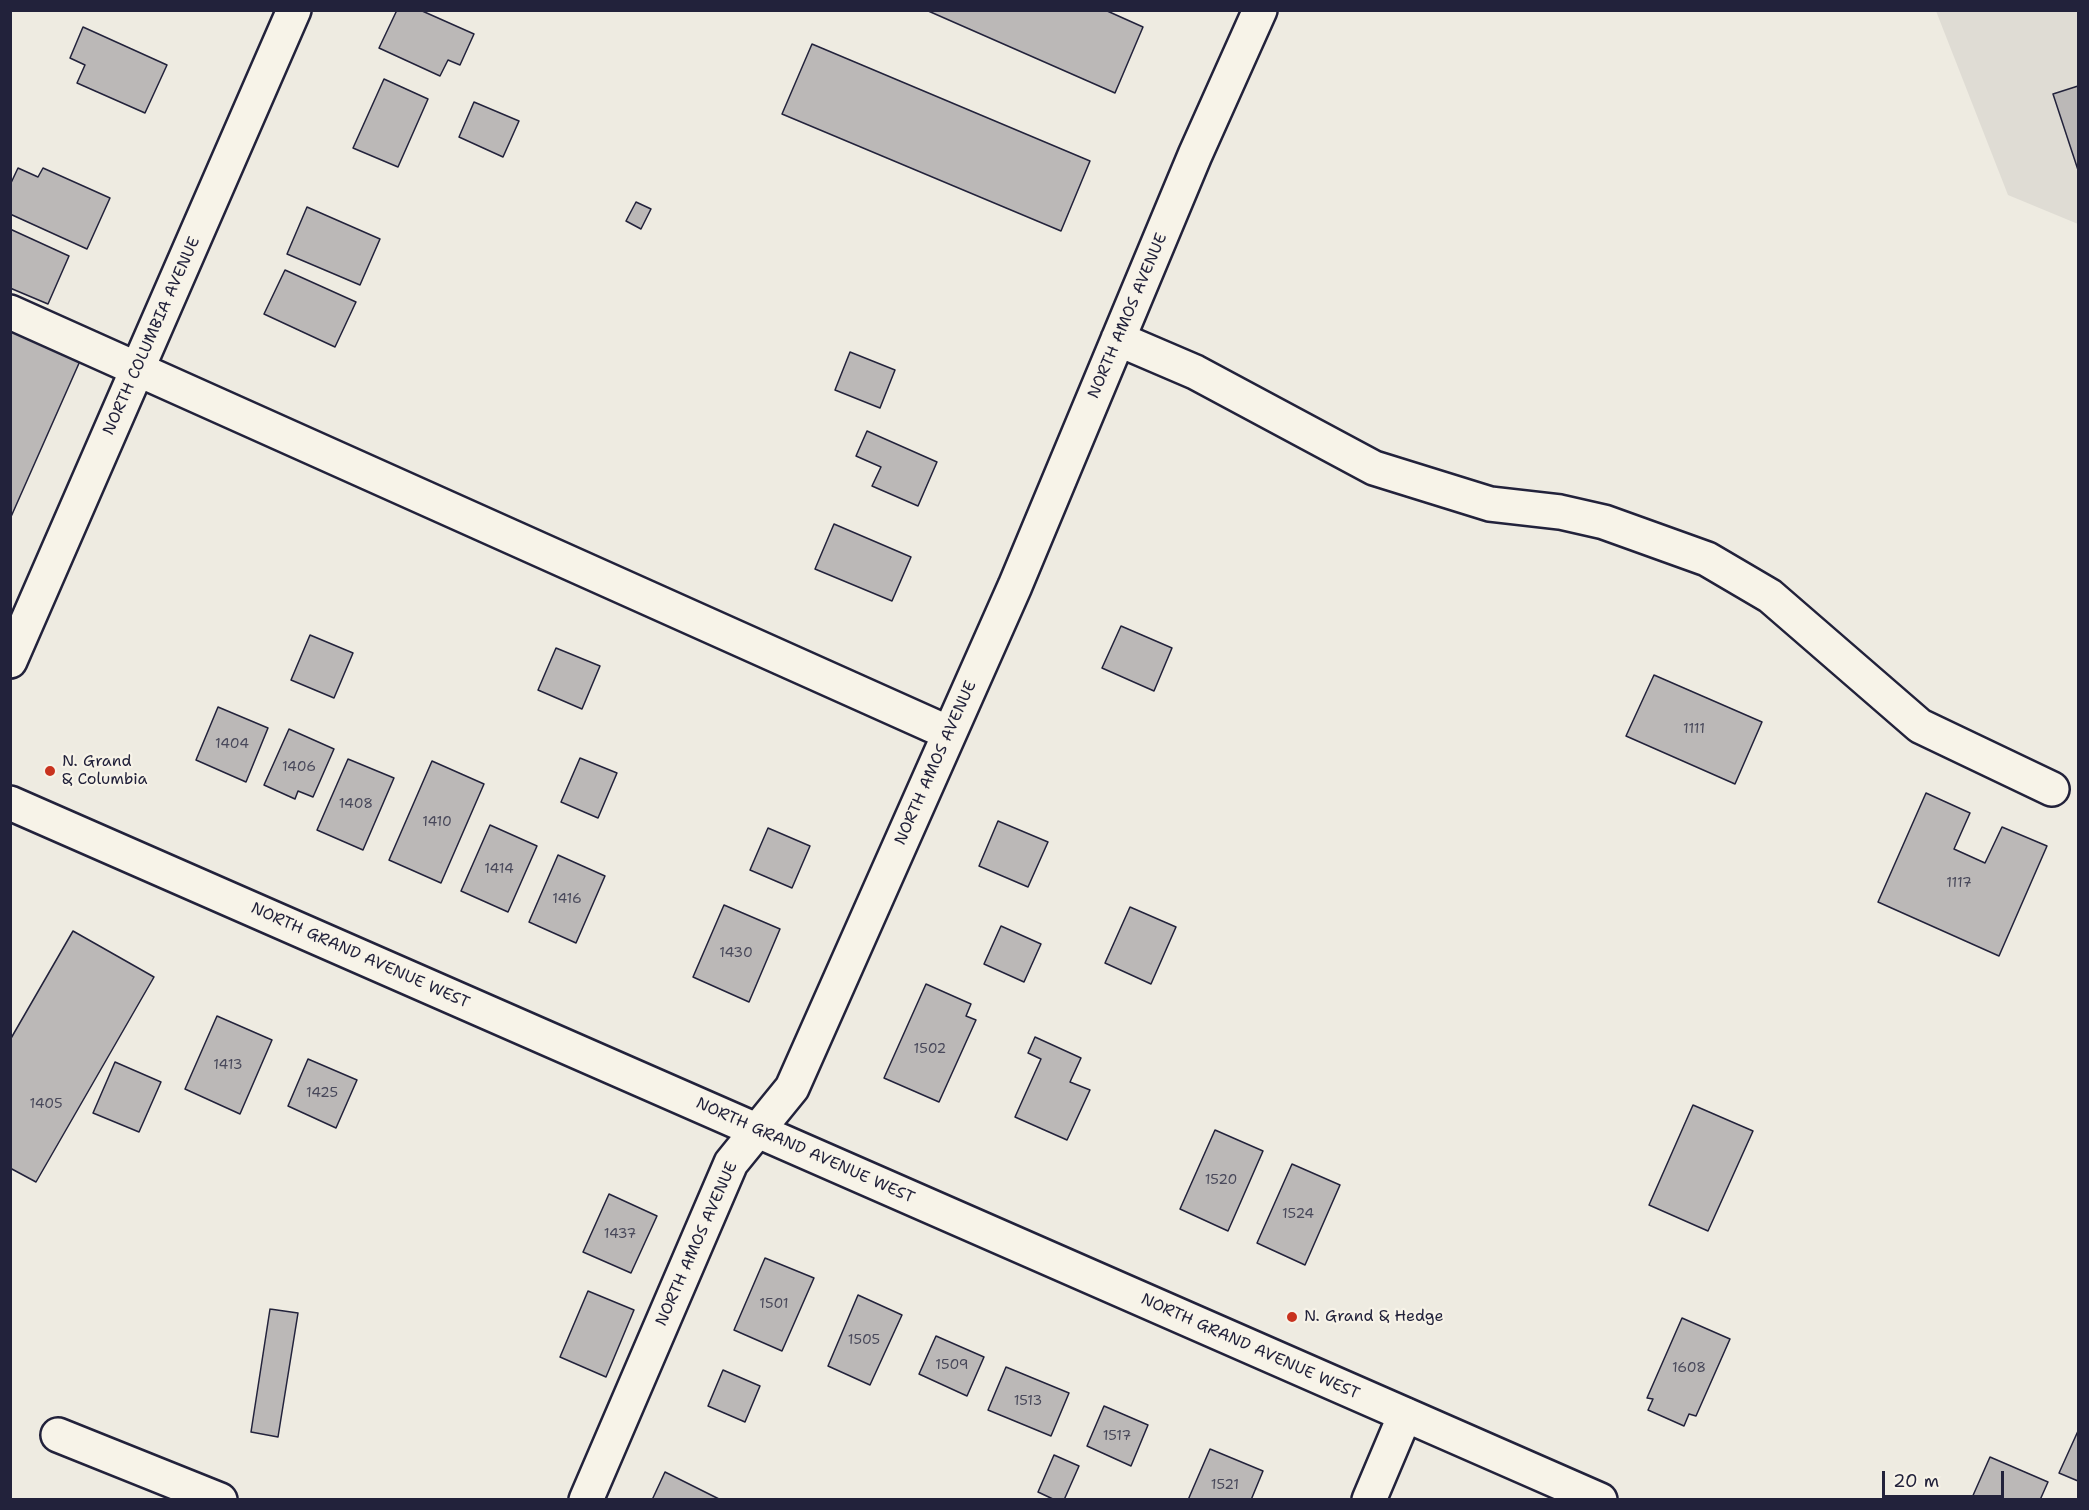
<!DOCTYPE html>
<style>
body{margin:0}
#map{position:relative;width:2089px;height:1510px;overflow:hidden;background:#eeebe1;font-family:"Shantell Sans",sans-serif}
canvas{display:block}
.frame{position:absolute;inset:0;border:12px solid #22223b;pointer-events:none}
.scale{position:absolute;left:1882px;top:1471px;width:122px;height:27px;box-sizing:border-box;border:3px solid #22223b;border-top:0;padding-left:8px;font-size:18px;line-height:21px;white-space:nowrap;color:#22223b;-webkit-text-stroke:4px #f7f3e8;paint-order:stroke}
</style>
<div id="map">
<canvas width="2089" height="1510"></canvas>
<div class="frame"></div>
<div class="scale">20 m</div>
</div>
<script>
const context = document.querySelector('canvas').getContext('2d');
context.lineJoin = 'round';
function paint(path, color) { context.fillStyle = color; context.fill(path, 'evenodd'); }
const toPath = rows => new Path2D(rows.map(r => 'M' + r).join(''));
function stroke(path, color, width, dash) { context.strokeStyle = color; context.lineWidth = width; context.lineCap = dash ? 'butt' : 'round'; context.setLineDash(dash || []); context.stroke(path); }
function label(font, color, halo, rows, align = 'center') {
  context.font = font + ' "Shantell Sans",sans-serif'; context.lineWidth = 4.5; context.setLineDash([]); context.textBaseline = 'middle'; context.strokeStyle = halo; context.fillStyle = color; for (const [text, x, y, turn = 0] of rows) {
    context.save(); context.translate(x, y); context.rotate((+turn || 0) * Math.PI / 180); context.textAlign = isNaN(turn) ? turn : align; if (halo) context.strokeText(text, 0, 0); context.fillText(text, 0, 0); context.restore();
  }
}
const built = toPath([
 [1936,11,2078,11,2078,224,2008,195]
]);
const building = toPath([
 [397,10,420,10,474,34,460,65,448,60,440,76,379,48,397,10],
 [926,10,1105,10,1143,27,1115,93,926,10],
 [83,27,167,65,145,113,77,83,85,65,70,58,83,27],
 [812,44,1090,161,1061,231,782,114,812,44],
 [384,79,428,99,398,167,353,148,384,79],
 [2078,86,2078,170,2053,94,2078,86],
 [474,102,519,121,503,157,459,137,474,102],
 [18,168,38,177,43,168,110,198,87,249,10,214,10,185,18,168],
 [636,202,651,209,641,229,626,221,636,202],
 [307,207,380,239,360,285,287,254,307,207],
 [10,229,69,256,48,304,10,288,10,229],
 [285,270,356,302,335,347,264,314,285,270],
 [10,330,80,361,10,519,10,330],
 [850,352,895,370,880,408,835,390,850,352],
 [867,431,937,462,918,506,872,486,881,467,856,456,867,431],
 [834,524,911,557,892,601,815,569,834,524],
 [1121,626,1172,648,1154,691,1102,668,1121,626],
 [310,635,353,653,334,698,291,680,310,635],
 [556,648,600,666,582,709,538,690,556,648],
 [1654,675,1762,722,1735,784,1626,736,1654,675],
 [218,707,268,728,246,782,196,760,218,707],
 [289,729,334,749,313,797,298,791,295,799,264,785,289,729],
 [580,758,617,773,598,818,561,802,580,758],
 [348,759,394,778,363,850,317,830,348,759],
 [432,761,484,784,441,883,389,860,432,761],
 [1926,793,1970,813,1954,849,1985,863,2002,827,2047,846,1999,956,1878,902,1926,793],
 [998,821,1048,842,1028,887,979,866,998,821],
 [490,825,537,846,508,912,461,891,490,825],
 [768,828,810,846,792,888,750,870,768,828],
 [558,855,605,876,576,943,529,922,558,855],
 [724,905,780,929,749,1002,693,977,724,905],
 [1130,907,1176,927,1151,984,1105,963,1130,907],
 [1001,926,1041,944,1024,982,984,964,1001,926],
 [73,931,154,977,36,1182,10,1168,10,1040,73,931],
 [926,984,971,1004,966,1016,976,1020,939,1102,884,1078,926,984],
 [217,1016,272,1040,240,1114,185,1089,217,1016],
 [1035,1037,1081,1058,1070,1082,1090,1090,1067,1140,1015,1117,1041,1059,1028,1053,1035,1037],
 [308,1059,357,1080,336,1128,288,1106,308,1059],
 [115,1062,161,1082,139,1132,93,1113,115,1062],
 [1693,1105,1753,1131,1708,1231,1649,1205,1693,1105],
 [1215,1130,1263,1151,1228,1231,1180,1209,1215,1130],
 [1292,1164,1340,1185,1305,1265,1257,1243,1292,1164],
 [609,1194,657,1216,631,1273,583,1252,609,1194],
 [765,1258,814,1278,782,1351,734,1330,765,1258],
 [588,1291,634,1310,606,1377,560,1357,588,1291],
 [858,1295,902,1315,870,1385,828,1366,858,1295],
 [270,1309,298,1313,278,1437,251,1432,270,1309],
 [1682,1318,1730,1339,1696,1416,1689,1414,1684,1426,1648,1410,1653,1399,1647,1398,1682,1318],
 [936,1336,984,1357,967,1396,919,1374,936,1336],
 [1006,1367,1069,1393,1051,1436,988,1410,1006,1367],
 [723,1370,760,1386,745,1422,708,1406,723,1370],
 [1104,1406,1148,1425,1131,1466,1087,1446,1104,1406],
 [2078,1431,2078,1481,2059,1473,2078,1431],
 [1210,1449,1263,1471,1251,1500,1188,1500,1210,1449],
 [1054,1455,1079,1466,1064,1500,1055,1500,1038,1492,1054,1455],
 [1990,1457,2048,1482,2040,1500,1971,1500,1990,1457],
 [665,1472,721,1500,652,1500,665,1472]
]);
const minor = toPath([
 [10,312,949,733],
 [1118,339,1195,372,1374,468,1490,504,1560,512,1604,522,1707,559,1770,596,1920,726,2052,789],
 [10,661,294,10],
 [58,1435,220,1500],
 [586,1500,731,1163,792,1088,1015,586,1195,155,1260,10],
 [1369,1500,1405,1415]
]);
const major = toPath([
 [10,803,1600,1500]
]);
const markers = [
 [50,771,6,"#c8321e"],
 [1292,1317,6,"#c8321e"]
];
const numberNames = [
 ["1111",1694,729],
 ["1404",232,744],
 ["1406",299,767],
 ["1408",356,804],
 ["1410",437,822],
 ["1414",499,869],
 ["1117",1959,883],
 ["1416",567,899],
 ["1430",736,953],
 ["1502",930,1049],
 ["1413",228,1065],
 ["1425",322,1093],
 ["1405",46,1104],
 ["1520",1221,1180],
 ["1524",1298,1214],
 ["1437",620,1234],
 ["1501",774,1304],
 ["1505",864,1340],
 ["1509",952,1365],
 ["1608",1689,1368],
 ["1513",1028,1401],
 ["1517",1117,1436],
 ["1521",1225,1485]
];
const streetNames = [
 ["NORTH AMOS AVENUE",1128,316,-67],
 ["NORTH COLUMBIA AVENUE",152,336,-66],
 ["NORTH AMOS AVENUE",936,763,-66],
 ["NORTH GRAND AVENUE WEST",360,956,24],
 ["NORTH GRAND AVENUE WEST",805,1151,24],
 ["NORTH AMOS AVENUE",697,1244,-66],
 ["NORTH GRAND AVENUE WEST",1250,1347,24]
];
const poiNames = [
 ["N. Grand",62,762],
 ["& Columbia",62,780],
 ["N. Grand & Hedge",1304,1317]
];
paint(built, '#dfdcd4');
paint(building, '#bbb8b7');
stroke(building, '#22223b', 1.5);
stroke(minor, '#22223b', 38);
stroke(major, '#22223b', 38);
stroke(minor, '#f7f3e8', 33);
stroke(major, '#f7f3e8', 33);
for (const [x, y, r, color] of markers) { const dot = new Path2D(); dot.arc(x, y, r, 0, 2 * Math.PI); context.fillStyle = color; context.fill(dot); stroke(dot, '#f7f3e8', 2); }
label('14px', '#48485a', null, numberNames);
label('16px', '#22223b', '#f7f3e8', streetNames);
label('16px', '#22223b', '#f7f3e8', poiNames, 'left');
</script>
